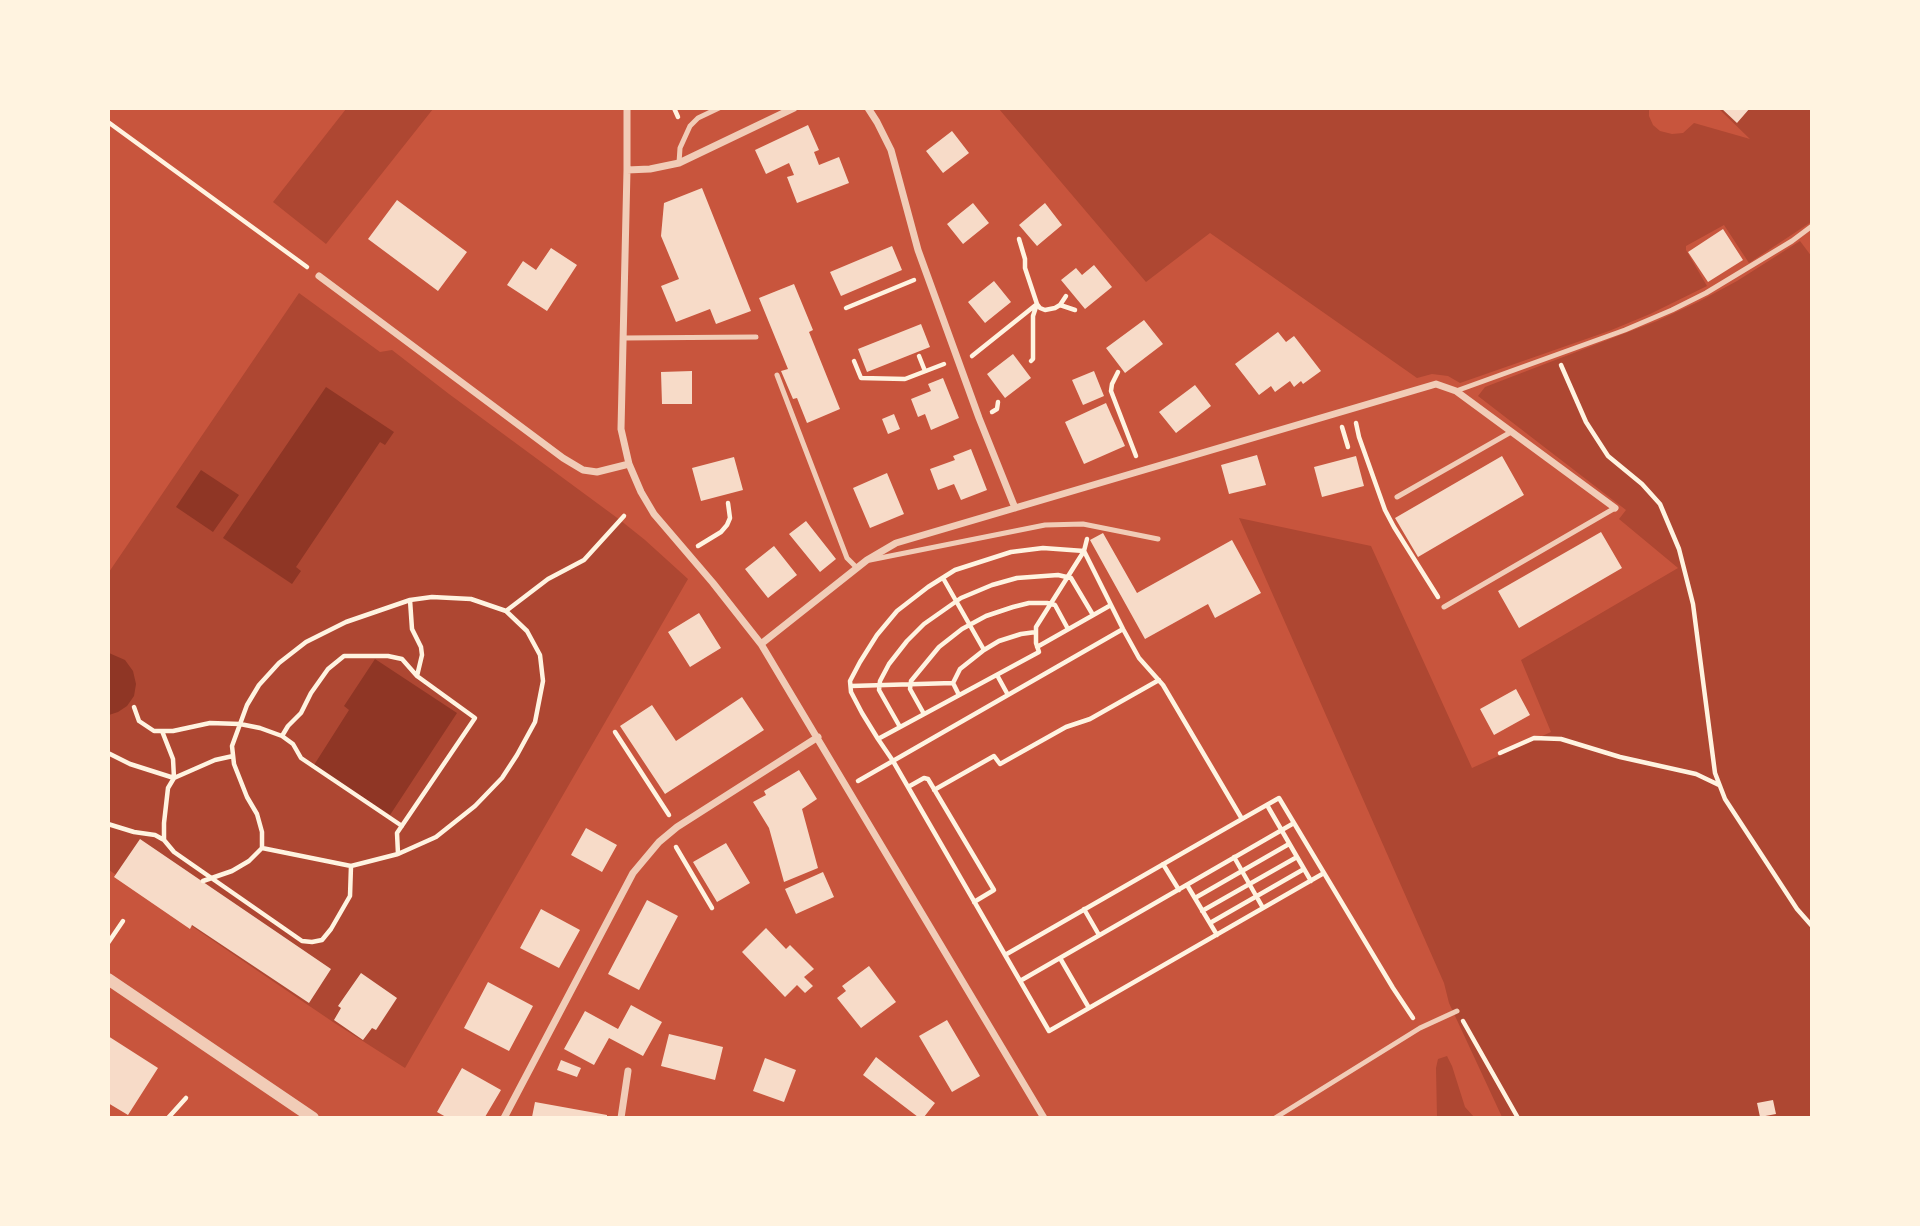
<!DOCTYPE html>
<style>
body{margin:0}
#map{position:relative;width:1920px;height:1226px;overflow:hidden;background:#c8553d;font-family:"Noto Serif",serif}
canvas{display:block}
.frame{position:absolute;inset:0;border:110px solid #fff3e0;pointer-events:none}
</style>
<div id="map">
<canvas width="1920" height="1226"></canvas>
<div class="frame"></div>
</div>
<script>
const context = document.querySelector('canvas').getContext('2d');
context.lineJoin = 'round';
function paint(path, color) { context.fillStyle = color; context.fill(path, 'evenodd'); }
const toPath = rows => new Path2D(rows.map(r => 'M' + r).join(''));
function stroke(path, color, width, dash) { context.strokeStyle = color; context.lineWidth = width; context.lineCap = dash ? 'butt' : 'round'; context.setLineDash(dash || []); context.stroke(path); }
const green = toPath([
 [1649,108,1649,116,1653,125,1660,131,1672,134,1683,133,1694,123,1750,139,1719,109,1811,109,1811,222,1749,263,1724,225,1686,246,1686,250,1707,286,1650,314,1609,331,1460,383,1448,376,1432,374,1417,378,1210,233,1146,282,999,109],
 [346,109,433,109,326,244,273,202],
 [1800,241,1812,257,1811,1117,1502,1117,1449,1003,1444,983,1239,518,1371,546,1472,768,1551,732,1521,660,1678,568,1619,519,1626,510,1478,396,1485,387,1657,321,1698,302,1737,281],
 [299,293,380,352,392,350,449,394,620,520,645,540,688,579,405,1068,333,1022,109,870,109,572],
 [1447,1056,1452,1066,1465,1107,1474,1117,1437,1117,1436,1068,1438,1059]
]);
const water = toPath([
 [326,387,394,432,385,445,380,442,296,567,301,571,292,584,223,538],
 [201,470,239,495,213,532,176,507],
 [109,653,125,660,133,671,136,684,134,696,127,706,118,712,109,715],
 [375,659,457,713,390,815,314,765,349,710,344,706]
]);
const building = toPath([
 [1721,108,1750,108,1737,123],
 [808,125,819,150,814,152,819,165,839,157,849,183,797,203,787,177,794,175,789,163,766,174,755,150],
 [952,131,969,153,943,173,926,151],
 [702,188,751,311,716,324,710,309,676,322,661,286,679,279,661,236,664,203],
 [397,200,467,252,438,291,368,239],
 [973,203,989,223,963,244,947,224],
 [1045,203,1062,225,1037,246,1019,225],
 [1723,229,1743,260,1708,282,1688,252],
 [892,246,902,270,841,296,830,272],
 [551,248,577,265,547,311,507,285,523,261,536,270],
 [1094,265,1112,287,1085,309,1061,280,1076,268,1082,275],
 [994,281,1011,302,985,323,968,302],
 [794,284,813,330,809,332,840,409,807,423,797,398,793,399,781,371,788,369,759,298],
 [1144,320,1163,344,1125,373,1106,348],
 [921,324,930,347,867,372,858,349],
 [1278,332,1286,342,1294,336,1321,371,1303,384,1301,381,1294,387,1290,381,1275,392,1271,386,1259,395,1235,364],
 [1013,354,1031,378,1005,398,987,374],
 [692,371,692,404,662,404,661,372],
 [1094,371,1104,396,1083,405,1072,380],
 [943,378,959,418,931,430,925,414,918,417,911,399,931,391,928,384],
 [1195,385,1211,406,1176,433,1159,412],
 [1106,403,1125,446,1084,464,1065,422],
 [894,414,900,429,888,434,882,419],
 [971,449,987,490,961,500,954,484,938,490,930,469,955,460,953,456],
 [1257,455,1266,485,1229,494,1221,465],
 [1356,456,1364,486,1322,497,1314,467],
 [1502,456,1524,495,1418,557,1395,518],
 [734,457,743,490,701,501,692,468],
 [887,473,904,514,870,528,853,488],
 [806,521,836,559,820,572,789,534],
 [1601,532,1622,568,1519,628,1498,591],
 [1103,533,1137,593,1232,540,1261,593,1215,618,1208,604,1145,639,1090,540],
 [774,546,797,575,768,598,745,569],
 [699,613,721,648,690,667,668,632],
 [1516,689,1530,715,1494,735,1480,709],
 [742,697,764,730,665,794,620,726,652,705,676,741],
 [799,770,817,799,802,809,818,868,784,882,769,828,753,802,766,795,764,791],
 [586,828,617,845,602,872,571,855],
 [140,839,331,969,309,1003,192,925,190,929,114,877],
 [726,843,750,883,717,902,693,862],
 [823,872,834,897,796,914,785,889],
 [647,900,678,916,639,990,608,974],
 [541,909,580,930,559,968,520,948],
 [766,928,786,949,790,945,814,969,804,977,813,986,805,993,797,985,785,997,742,952],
 [869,966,896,1002,861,1028,837,998,846,991,842,986],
 [361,973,397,998,376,1030,372,1028,363,1040,334,1020,341,1008,338,1006],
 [488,982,533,1006,509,1051,464,1028],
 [631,1005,662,1022,643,1056,609,1038,594,1065,564,1049,585,1011,618,1029],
 [947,1020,980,1076,952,1092,919,1036],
 [669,1034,723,1047,715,1080,661,1066],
 [108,1036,158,1068,128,1115,108,1103],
 [876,1057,935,1103,924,1117,918,1117,863,1075],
 [765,1058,796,1070,784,1102,753,1091],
 [561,1060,581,1068,577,1077,557,1070],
 [462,1068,501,1090,485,1117,446,1117,437,1112],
 [1773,1100,1776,1114,1760,1117,1757,1103],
 [535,1102,607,1115,607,1117,532,1117]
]);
const path = toPath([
 [674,108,678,117],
 [108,122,307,267],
 [1060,305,1075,310],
 [846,308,914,280],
 [919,356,925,371],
 [972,356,1037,304,1025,268,1025,259,1019,239],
 [854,361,861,378,905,379,944,364],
 [1031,361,1033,359,1033,316,1037,304,1040,308,1045,310,1055,308,1060,305,1066,296],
 [1561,365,1586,422,1608,456,1642,484,1660,504,1679,549,1693,604,1715,773,1725,799,1797,909,1812,926],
 [1118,372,1112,384,1111,391,1136,456],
 [992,412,997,409,998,402],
 [1356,423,1359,437,1385,510,1394,527,1438,597],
 [1342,427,1348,447],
 [1087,539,1084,551,1123,629,1139,658,1163,685,1242,819,1279,798,1393,988,1413,1018],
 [698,546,721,532,727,525,730,518,728,503],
 [943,578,984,650],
 [1037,647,1111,605],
 [997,675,1008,695],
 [953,683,960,669,984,650,999,641,1021,634,1036,632],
 [851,686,953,683,959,695],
 [134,707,139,721,154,731,173,731,210,723,240,724,260,728,282,736,288,726,301,713,311,693,328,669,344,656,388,656,402,659,417,676],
 [924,714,910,689,911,681,939,647,962,629,986,616,1013,607,1029,603,1047,603,1055,605,1068,629],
 [900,727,879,690,880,681,889,664,907,641,924,624,961,598,992,585,1017,578,1058,575,1071,578,1093,615],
 [615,732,669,815],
 [282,736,293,744,301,758,402,826],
 [878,739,1039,652,1036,643,1036,627,1084,551,1043,548,1011,552,955,570,928,587,897,611,877,635,860,662,850,681,851,692,862,713,878,739,893,761,1049,1031,1324,873],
 [108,753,130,764,174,778,173,759,162,731],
 [1500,753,1534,738,1561,739,1620,757,1696,774,1719,785],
 [233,756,215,760,174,778,168,788,164,823,164,840,174,852,302,941,312,942,322,940,331,929,350,896,351,866],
 [858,781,1123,629],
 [908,787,924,778,928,779,994,890,974,902],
 [934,790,994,756,1000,764,1066,727,1090,719,1159,680],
 [1267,805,1311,881],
 [108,824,134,832,155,835,164,840],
 [676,847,712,908],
 [262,848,351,866,398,854,436,837,475,806,502,778,517,755,535,722,543,681,540,655,527,631,506,611],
 [398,854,397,833,475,718,417,676,422,655,421,647,412,629,410,600],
 [1234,857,1263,908],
 [1163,864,1179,890],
 [203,881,232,871,249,861,262,848,262,832,257,814,247,797,234,764,232,746,247,705,259,685,279,663,306,642,346,622,410,600,432,597,471,599,506,611,548,579,584,560,624,516],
 [1187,885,1217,935],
 [1195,898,1289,844],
 [1084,909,1099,935],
 [1202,911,1297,857],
 [1210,923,1304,869],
 [108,943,123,921],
 [1005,955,1242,819],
 [1060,958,1089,1008],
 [1020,981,1294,823],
 [1463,1021,1518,1118],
 [168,1118,186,1098]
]);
const service = toPath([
 [679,163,680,148,690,126,698,118,719,108],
 [624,338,756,337],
 [777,375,847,558,857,568],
 [1456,391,1625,330,1672,310,1706,293,1792,241,1812,226],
 [1397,497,1511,432],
 [870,560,1045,525,1083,524,1158,539],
 [1444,607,1615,508],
 [1275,1118,1420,1028,1457,1011]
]);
const minor = toPath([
 [627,108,627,170,621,429,629,464,641,492,654,514,713,583,761,644,1044,1118],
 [868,108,877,122,891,150,918,250,979,418,1015,508],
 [627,170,650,169,679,163,794,108],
 [319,276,563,458,583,470,597,472,629,464],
 [761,644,867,560,896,543,1436,384,1456,391,1615,508],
 [504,1118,633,873,659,842,677,827,818,737],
 [621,1118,628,1071]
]);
const tertiary = toPath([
 [108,979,313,1118]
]);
paint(green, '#ae4732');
paint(water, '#8f3625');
paint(building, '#f7dbc8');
stroke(path, '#fff3e0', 4.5);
stroke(service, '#f1ccb7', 5);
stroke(minor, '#f1ccb7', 7);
stroke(tertiary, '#f1ccb7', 12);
</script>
